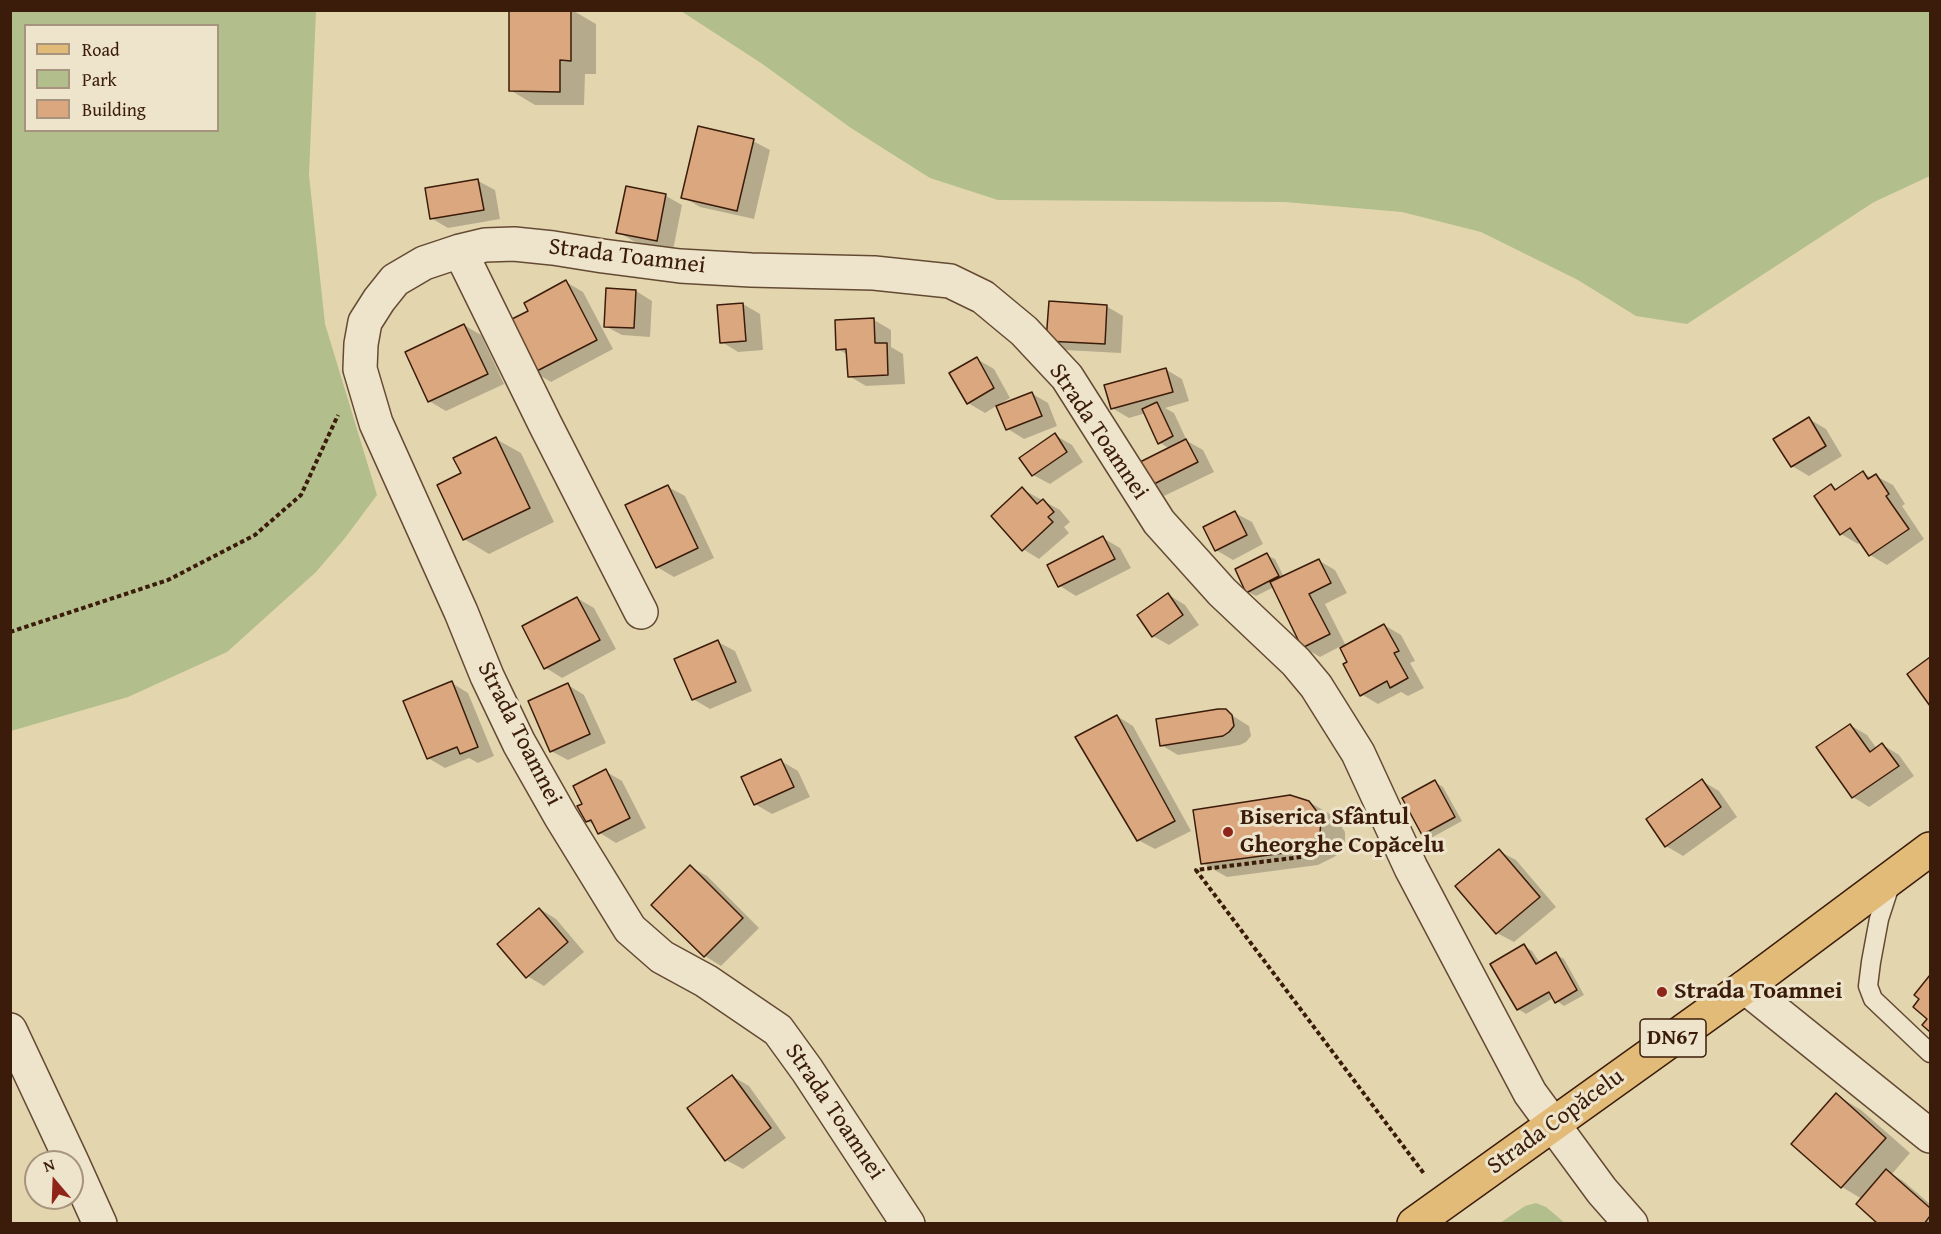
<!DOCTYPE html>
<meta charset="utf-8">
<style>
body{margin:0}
#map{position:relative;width:1941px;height:1234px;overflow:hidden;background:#e3d6af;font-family:"Gentium Book Plus",serif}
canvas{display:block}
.frame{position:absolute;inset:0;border:12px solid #3b1c0a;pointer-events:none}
.legend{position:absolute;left:24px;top:24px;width:195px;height:108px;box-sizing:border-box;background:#ede4cb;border:2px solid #a6947e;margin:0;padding:8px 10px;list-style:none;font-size:18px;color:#3b1c0a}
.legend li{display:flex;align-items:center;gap:12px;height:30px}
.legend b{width:30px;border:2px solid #a6947e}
.north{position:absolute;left:24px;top:1150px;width:60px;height:60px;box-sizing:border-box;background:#ede4cb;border:2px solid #a6947e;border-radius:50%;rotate:341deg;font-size:16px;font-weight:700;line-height:24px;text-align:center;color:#3b1c0a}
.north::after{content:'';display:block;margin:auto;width:21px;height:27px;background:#8f2418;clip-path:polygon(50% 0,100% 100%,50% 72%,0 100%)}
</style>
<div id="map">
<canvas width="1941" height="1234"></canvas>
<div class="frame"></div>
<ul class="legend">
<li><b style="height:8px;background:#e2bb78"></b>Road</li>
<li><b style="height:16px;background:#b2be8c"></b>Park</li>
<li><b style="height:16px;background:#daa77e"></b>Building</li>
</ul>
<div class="north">N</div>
</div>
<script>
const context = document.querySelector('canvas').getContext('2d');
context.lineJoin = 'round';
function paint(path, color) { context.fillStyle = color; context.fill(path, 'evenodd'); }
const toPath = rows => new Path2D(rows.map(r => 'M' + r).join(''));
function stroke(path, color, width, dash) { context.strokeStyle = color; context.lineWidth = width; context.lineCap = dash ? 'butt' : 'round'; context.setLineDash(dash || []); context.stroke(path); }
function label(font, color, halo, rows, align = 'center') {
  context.font = font + ' "Gentium Book Plus",serif'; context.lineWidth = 6; context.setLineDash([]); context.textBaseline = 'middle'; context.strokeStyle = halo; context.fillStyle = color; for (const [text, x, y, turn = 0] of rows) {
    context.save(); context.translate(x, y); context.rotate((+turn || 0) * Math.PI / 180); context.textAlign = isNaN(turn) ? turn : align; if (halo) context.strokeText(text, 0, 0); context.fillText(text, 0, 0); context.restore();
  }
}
const green = toPath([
 [11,10,316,11,309,175,325,324,377,495,345,538,316,572,227,652,128,697,11,731],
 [26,26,218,26,218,130,26,130],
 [681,11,1930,11,1930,176,1874,202,1687,324,1636,316,1578,280,1481,232,1402,212,1285,202,998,200,930,178,851,128,761,63],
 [1536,1203,1546,1207,1565,1223,1500,1223,1525,1206]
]);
const shadow = toPath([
 [511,10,572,10,596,24,596,74,585,74,584,105,535,105,510,90],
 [753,141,770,150,754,219,700,207,683,197],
 [478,181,495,190,500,219,448,228,431,218],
 [666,196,682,205,673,250,635,242,618,232],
 [566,282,583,292,613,349,551,382,534,372,530,312],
 [636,291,652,301,650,337,622,335,605,326],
 [743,304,760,314,763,350,738,352,722,342],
 [1106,306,1123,316,1121,353,1065,350,1048,340],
 [874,320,891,330,891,347,903,354,905,384,866,386,849,376,848,355,838,349],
 [464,325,481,335,504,384,446,411,429,401],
 [977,359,994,369,1010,398,1000,404,1000,406,1031,393,1048,403,1057,426,1024,439,1008,429,998,405,985,413,968,403],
 [1165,369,1182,379,1189,401,1165,408,1174,413,1187,441,1203,450,1214,472,1164,496,1147,487,1170,449,1159,442,1146,413,1129,418,1112,408],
 [1809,419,1826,429,1842,456,1809,476,1792,466,1775,439],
 [1055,435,1072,445,1083,462,1050,484,1033,475],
 [496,439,521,453,554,522,489,554,464,539,463,473],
 [1863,473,1872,478,1876,476,1893,485,1905,504,1902,506,1924,539,1887,565,1870,555,1860,542,1858,544,1841,534,1831,486,1838,490],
 [668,487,685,496,714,558,674,577,657,567],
 [1022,489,1060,510,1070,522,1064,527,1069,533,1039,559,1023,549],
 [1235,513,1252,522,1263,544,1233,560,1216,550],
 [1103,538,1120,548,1131,568,1076,596,1060,586,1049,566],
 [1267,555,1275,559,1284,577,1318,560,1335,570,1347,593,1325,604,1346,646,1384,625,1401,635,1415,661,1410,663,1424,688,1408,696,1401,692,1378,704,1361,694,1350,662,1341,646,1320,657,1303,647,1274,587,1256,596,1248,592],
 [1169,595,1185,605,1199,625,1169,645,1153,636],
 [577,598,594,608,616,649,562,678,546,668],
 [718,642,735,651,752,691,710,709,693,699],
 [1930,658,1930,703,1909,674],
 [452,683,468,693,494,756,478,763,469,758,445,768,428,758],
 [568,685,584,695,606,743,568,760,551,751],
 [1225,711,1249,726,1251,736,1246,742,1240,745,1178,755,1161,745],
 [1117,716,1133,726,1191,831,1155,849,1138,840],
 [1850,725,1867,735,1877,749,1883,745,1899,755,1914,776,1869,807,1853,797],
 [781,761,798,771,810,797,772,814,755,804],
 [605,771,622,781,646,828,616,843,600,833,596,826,587,821,584,805],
 [1702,781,1719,791,1737,817,1683,856,1666,846],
 [1435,782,1443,787,1462,821,1431,838,1423,834],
 [1309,802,1335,817,1345,832,1345,849,1334,857,1318,865,1227,877,1202,863],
 [1499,851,1516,860,1556,907,1514,942,1497,933],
 [691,867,707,876,759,928,721,966,705,956],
 [540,909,556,919,584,952,544,986,527,976],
 [1524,946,1532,951,1540,963,1556,954,1564,959,1584,995,1564,1006,1553,998,1526,1014,1518,1009,1492,964],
 [1930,977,1930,1030,1924,1025,1929,1019,1921,999,1916,994],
 [732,1076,749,1086,786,1138,743,1169,726,1160],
 [1836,1095,1861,1110,1910,1153,1892,1174,1903,1181,1930,1204,1930,1224,1881,1224,1862,1199,1842,1187,1793,1144]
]);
const building = toPath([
 [509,10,571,10,571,61,560,60,560,92,509,91,509,10],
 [698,126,754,139,737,211,681,198,698,126],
 [478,179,484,210,430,219,425,188,478,179],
 [626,186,666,194,657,241,616,233,626,186],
 [566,280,597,340,533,373,506,322,528,311,524,303,566,280],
 [606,288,636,290,634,328,604,327,606,288],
 [1049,301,1107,305,1105,344,1046,341,1049,301],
 [743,303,746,341,720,343,717,305,743,303],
 [874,318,875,343,887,343,888,375,848,377,846,349,836,350,835,320,874,318],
 [464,324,488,374,428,402,405,352,464,324],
 [977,357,994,388,967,404,949,373,977,357],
 [1166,368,1173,392,1111,409,1104,385,1166,368],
 [1032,392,1042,416,1006,430,996,406,1032,392],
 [1157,402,1173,436,1158,444,1142,409,1157,402],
 [1809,417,1826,446,1791,467,1773,439,1809,417],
 [1055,433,1067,452,1032,476,1019,458,1055,433],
 [496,437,530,508,463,540,437,485,461,473,453,458,496,437],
 [1186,439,1198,462,1146,488,1134,465,1186,439],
 [1863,471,1868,479,1876,474,1889,494,1886,496,1909,529,1869,556,1850,528,1840,535,1814,496,1831,484,1835,490,1863,471],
 [668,485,698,548,656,568,625,505,668,485],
 [1022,487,1037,504,1043,499,1054,512,1048,517,1053,522,1022,551,991,516,1022,487],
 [1235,511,1247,535,1215,551,1203,527,1235,511],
 [1103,536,1115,559,1058,587,1047,565,1103,536],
 [1267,553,1279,576,1246,593,1235,569,1267,553],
 [1319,559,1331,583,1309,594,1330,634,1302,648,1270,582,1319,559],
 [1168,593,1183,615,1152,637,1137,615,1168,593],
 [577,597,600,640,544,669,522,626,577,597],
 [1384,624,1399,651,1394,653,1408,678,1390,688,1387,681,1360,696,1343,664,1347,662,1340,648,1384,624],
 [718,640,736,682,692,700,674,659,718,640],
 [1930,657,1930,706,1907,674,1930,657],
 [452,681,478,747,460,754,457,747,427,759,403,701,452,681],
 [568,683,590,734,550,752,528,701,568,683],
 [1218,709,1226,709,1232,715,1234,726,1229,732,1223,736,1160,746,1156,719,1218,709],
 [1117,715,1175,821,1137,841,1075,737,1117,715],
 [1850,724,1870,752,1882,743,1899,766,1852,798,1816,747,1850,724],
 [781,759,794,787,754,805,741,777,781,759],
 [606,769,630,818,598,834,591,820,586,822,577,806,582,804,573,786,606,769],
 [1702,779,1721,807,1665,847,1646,819,1702,779],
 [1435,780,1455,817,1422,835,1402,798,1435,780],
 [1290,795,1309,801,1321,817,1320,835,1309,844,1292,852,1201,864,1193,810,1290,795],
 [1499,849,1540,897,1496,934,1455,886,1499,849],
 [690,865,743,918,704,957,651,905,690,865],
 [539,908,568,942,526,978,497,944,539,908],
 [1524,944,1536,964,1556,952,1577,990,1555,1003,1549,992,1517,1010,1490,964,1524,944],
 [1930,975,1930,1032,1922,1025,1927,1019,1913,1007,1919,999,1914,995,1930,975],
 [732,1075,771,1128,725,1161,687,1108,732,1075],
 [1836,1093,1886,1138,1841,1188,1791,1144,1836,1093],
 [1886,1169,1930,1208,1930,1216,1924,1224,1878,1224,1856,1204,1886,1169]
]);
const path = toPath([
 [10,632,168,580,255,535,301,495,338,415],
 [1301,857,1196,870,1425,1175]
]);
const service = toPath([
 [1891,882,1879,919,1871,962,1868,986,1873,999,1930,1053]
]);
const minor = toPath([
 [460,251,546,426,641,612],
 [1745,987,1930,1136],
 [10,1030,72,1162],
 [72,1162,100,1224],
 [908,1224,807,1070,778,1030,706,981,662,957,630,929,561,817,519,743,487,676,461,612,376,423,360,369,361,344,365,322,379,300,395,280,424,263,460,251,485,245,514,244,553,248,603,256,680,266,751,270,874,273,950,281,983,297,1024,331,1067,377,1159,522,1222,592,1296,662,1316,686,1358,753,1411,868,1530,1093,1602,1191,1631,1224]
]);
const primary = toPath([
 [1414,1224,1745,987,1930,849]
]);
const markers = [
 [1228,832,6,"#8f2418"],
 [1662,992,6,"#8f2418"]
];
const shields = [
 [1673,1038,66]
];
const shieldNames = [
 ["DN67",1673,1038]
];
const streetNames = [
 ["Strada Toamnei",627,257,7],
 ["Strada Toamnei",1098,432,56],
 ["Strada Toamnei",519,734,63],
 ["Strada Toamnei",834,1112,56],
 ["Strada Copăcelu",1556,1122,-36]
];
const poiNames = [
 ["Biserica Sfântul",1240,818],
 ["Gheorghe Copăcelu",1240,846],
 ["Strada Toamnei",1674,992]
];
paint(green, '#b2be8c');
paint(shadow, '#0003');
paint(building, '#daa77e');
stroke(building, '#3b1c0a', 1.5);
stroke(service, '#654a33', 21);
stroke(minor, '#654a33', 36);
stroke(primary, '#3b1c0a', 36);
stroke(path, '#3b1c0a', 4, [4.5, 3]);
stroke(service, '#ede4cb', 18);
stroke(minor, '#ede4cb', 33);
stroke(primary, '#e2bb78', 33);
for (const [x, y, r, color] of markers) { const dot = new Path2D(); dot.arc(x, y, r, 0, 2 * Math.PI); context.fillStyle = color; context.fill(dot); stroke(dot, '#ede4cb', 2); }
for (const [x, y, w] of shields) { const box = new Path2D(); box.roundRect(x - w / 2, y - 19, w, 38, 4.5); context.fillStyle = '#ede4cb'; context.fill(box); stroke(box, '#3b1c0a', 1.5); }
label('bold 22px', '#3b1c0a', null, shieldNames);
label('24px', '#3b1c0a', '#ede4cb', streetNames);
label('bold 24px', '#3b1c0a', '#ede4cb', poiNames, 'left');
</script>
